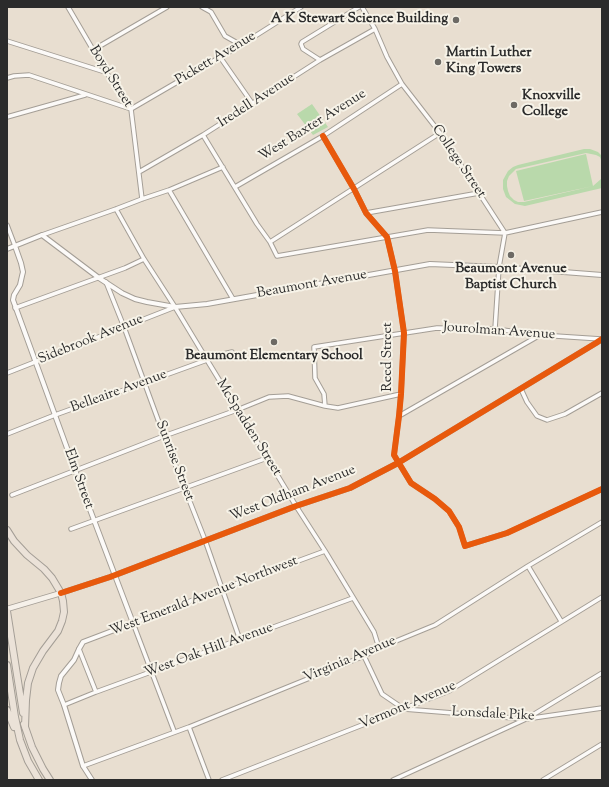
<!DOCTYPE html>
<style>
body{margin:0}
#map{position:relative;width:609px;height:787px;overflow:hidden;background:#e8ded0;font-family:"Sorts Mill Goudy",serif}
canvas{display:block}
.frame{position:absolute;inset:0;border:8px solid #2b2b2b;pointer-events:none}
</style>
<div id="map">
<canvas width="609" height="787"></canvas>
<div class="frame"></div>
</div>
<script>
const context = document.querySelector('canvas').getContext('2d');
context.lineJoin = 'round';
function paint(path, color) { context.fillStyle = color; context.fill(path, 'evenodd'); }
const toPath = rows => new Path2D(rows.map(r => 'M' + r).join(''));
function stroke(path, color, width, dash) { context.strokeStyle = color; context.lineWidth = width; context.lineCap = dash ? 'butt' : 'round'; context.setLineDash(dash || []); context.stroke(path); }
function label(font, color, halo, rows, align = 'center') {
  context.font = font + ' "Sorts Mill Goudy",serif'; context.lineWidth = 4; context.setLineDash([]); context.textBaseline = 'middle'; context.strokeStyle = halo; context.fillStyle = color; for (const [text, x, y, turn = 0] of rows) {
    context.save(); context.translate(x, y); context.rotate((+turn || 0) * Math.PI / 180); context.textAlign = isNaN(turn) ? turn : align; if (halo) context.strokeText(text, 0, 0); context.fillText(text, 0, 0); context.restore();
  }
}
const green = toPath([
 [312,104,328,127,313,135,297,114],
 [584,149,590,149,598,152,602,156,602,163,600,157,596,155,586,153,516,169,509,176,507,181,507,186,508,191,510,196,514,200,518,202,524,202,593,186,601,179,602,177,602,188,525,206,515,204,506,197,503,189,503,180,508,171,513,167,518,165],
 [586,154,593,186,524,201,516,171]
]);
const minor = toPath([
 [68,7,106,72,131,109,142,199],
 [202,7,211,12,225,36,241,45],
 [362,7,375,29,387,57,402,84,440,133,505,233,499,267,495,329],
 [7,41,105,72],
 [93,50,167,7],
 [220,57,252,103],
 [320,60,303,49,301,44,302,42,359,7],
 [7,78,14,76,29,75,131,109,241,45,301,7],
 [7,117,85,95],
 [203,135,257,224,270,242,277,256,428,230,505,233,602,212],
 [323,136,354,189,366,213,387,237,395,271,404,333,401,394,399,416,394,455,411,483,435,499,449,511,459,527,465,546,507,533,602,489],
 [139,172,203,135,320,60,375,29],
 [235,187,323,136,402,84],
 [169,190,233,299],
 [116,209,144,259,175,307,207,360,267,458,296,506,325,551,374,632,379,648],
 [366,213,479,193],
 [7,225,15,246],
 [42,235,116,209,142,199,169,190,223,167],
 [270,242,440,133],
 [106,282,124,327,164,436,205,540,240,640],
 [15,308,125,268,144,259],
 [7,373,124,327,175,307],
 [521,389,527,402,537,416,547,420,565,414,602,393],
 [325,406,324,394,315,378,314,347,437,328,495,329,540,335,601,339],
 [399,416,540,335],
 [7,434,55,415,207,360,215,356,232,352],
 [12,495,164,436,237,410,269,397,288,396,325,406,338,408,401,394],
 [71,529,267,458],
 [528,566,561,621],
 [79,649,96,692],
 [364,656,382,694,404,709,526,719,602,708],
 [64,705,96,692,353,598],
 [189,727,209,780],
 [174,731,133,623,222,589,325,551],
 [83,766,189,727,364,656,379,648,435,625,528,566,602,522],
 [222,780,449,691,602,597],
 [393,780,526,719,602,673],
 [543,780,602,744]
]);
const tertiary = toPath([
 [15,246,21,263,23,272,22,276,20,285,14,295,13,300,75,470,133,623,83,642,79,649,74,660,61,676,59,683,58,690,64,705,83,766,92,780],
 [7,249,42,235,99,278,122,293,135,299,147,302,175,307,207,304,430,264,499,267,602,275],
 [61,593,110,577,296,506,350,488,398,463,596,343,602,339]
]);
const secondary = toPath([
 [7,609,61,593]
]);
const motorway = toPath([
 [7,530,14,541,27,555,44,569,52,578,61,593,63,601,64,612,62,621,58,631,43,651,33,668,28,683,26,700,25,727],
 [7,611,23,713],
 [7,665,15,717,20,740,28,761,39,780],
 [7,710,14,727],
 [24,724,32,747,43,769,50,780]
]);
const cycleway = toPath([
 [323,136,354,189,366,213,387,237,395,271,404,333,401,394,399,416,394,455,411,483,435,499,449,511,459,527,465,546,507,533,602,489],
 [61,593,110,577,296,506,350,488,398,463,596,343,602,339]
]);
const markers = [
 [456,20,4,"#6d6a65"],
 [438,62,4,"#6d6a65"],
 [514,105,4,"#6d6a65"],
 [511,255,4,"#6d6a65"],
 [274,342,4,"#6d6a65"]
];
const poiNames = [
 ["A K Stewart Science Building",448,20,"right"],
 ["Martin Luther",446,54],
 ["King Towers",446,70],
 ["Knoxville",522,97],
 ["College",522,113],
 ["Beaumont Avenue",511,270,"center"],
 ["Baptist Church",511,286,"center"],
 ["Beaumont Elementary School",274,357,"center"]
];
const streetNames = [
 ["Pickett Avenue",216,59,-31],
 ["Boyd Street",110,77,58],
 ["Iredell Avenue",257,101,-33],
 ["West Baxter Avenue",313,126,-32],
 ["College Street",458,162,56],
 ["Beaumont Avenue",312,285,-10],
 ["Jourolman Avenue",499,332,4],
 ["Sidebrook Avenue",91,340,-22],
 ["Reed Street",389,357,-90],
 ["Belleaire Avenue",119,392,-20],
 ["McSpadden Street",248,428,58],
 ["Sunrise Street",174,461,69],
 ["Elm Street",78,479,70],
 ["West Oldham Avenue",293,494,-21],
 ["West Emerald Avenue Northwest",204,597,-21],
 ["West Oak Hill Avenue",209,651,-20],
 ["Virginia Avenue",350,660,-23],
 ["Vermont Avenue",408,706,-23],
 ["Lonsdale Pike",493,715,3]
];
paint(green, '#b9d9ab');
stroke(minor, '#a49e96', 5.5);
stroke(tertiary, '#a49e96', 6);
stroke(secondary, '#a49e96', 6);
stroke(motorway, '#a49e96', 8);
stroke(minor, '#fcfaf8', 3.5);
stroke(tertiary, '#fcfaf8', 4);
stroke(secondary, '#f6f1ea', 4.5);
stroke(motorway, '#ebe2d8', 6);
stroke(cycleway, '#e8590c', 6);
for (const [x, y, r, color] of markers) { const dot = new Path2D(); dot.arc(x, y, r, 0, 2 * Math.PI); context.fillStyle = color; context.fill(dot); stroke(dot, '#f7f3e8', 1.5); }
label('bold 14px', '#2b2b2b', '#f7f3e8', poiNames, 'left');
label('14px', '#2b2b2b', '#f7f3e8', streetNames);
</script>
